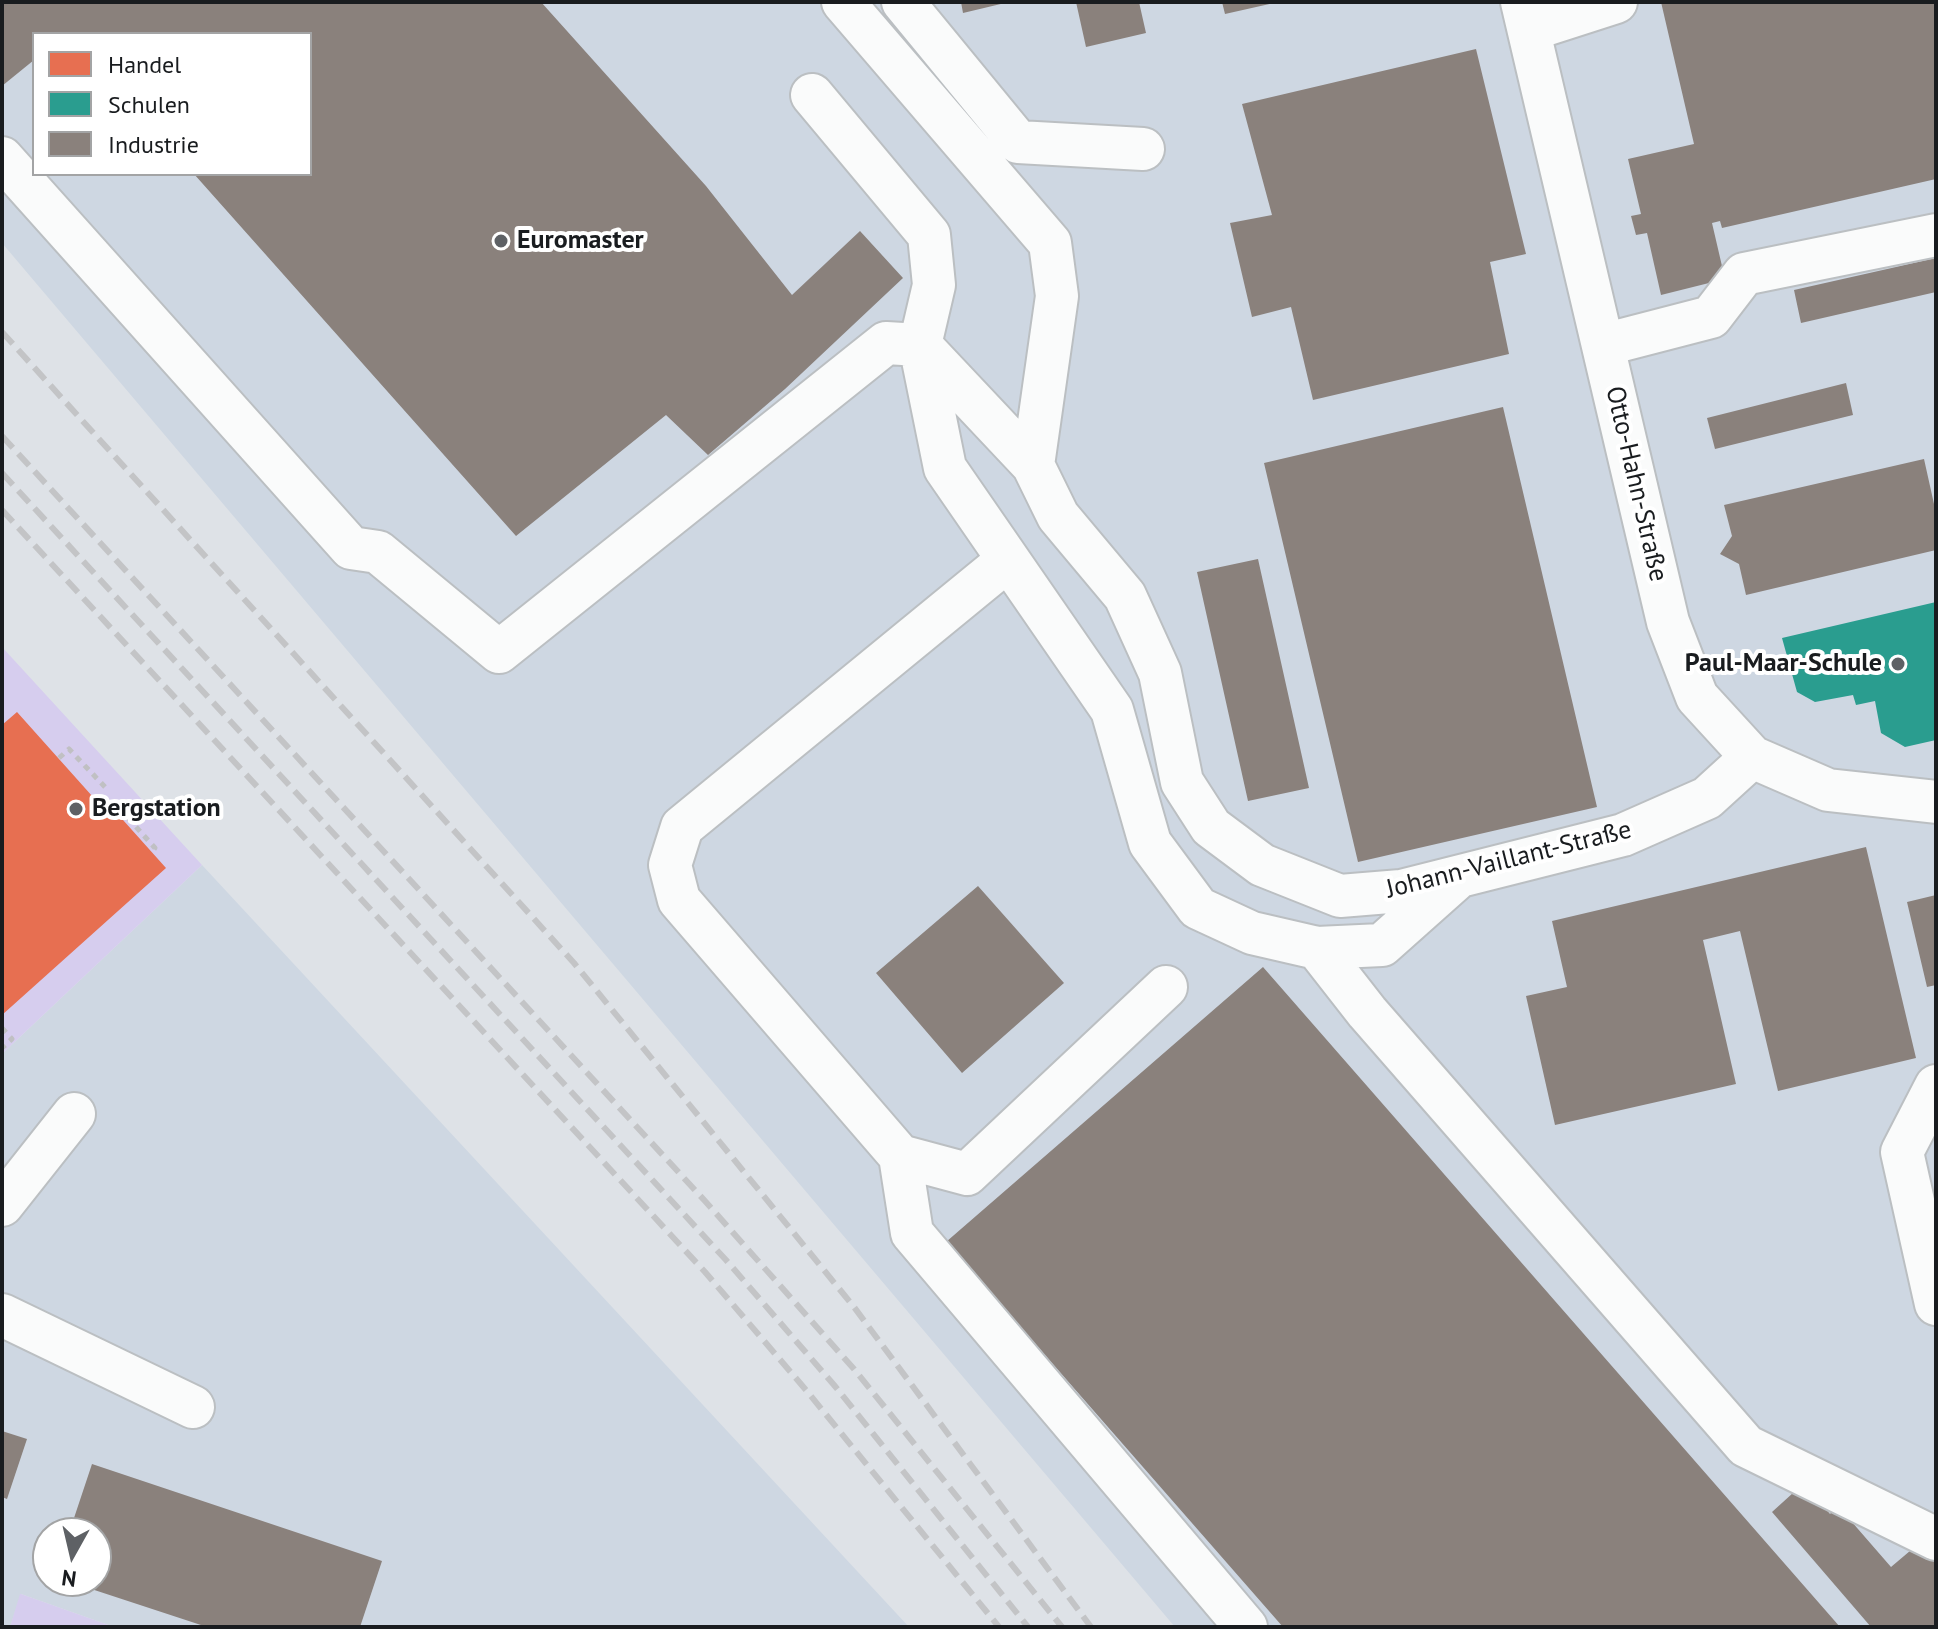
<!DOCTYPE html>
<meta charset="utf-8">
<style>
body{margin:0}
#map{position:relative;width:1938px;height:1629px;overflow:hidden;background:#dee2e7;font-family:"PT Sans",sans-serif}
canvas{display:block}
.frame{position:absolute;inset:0;border:4px solid #191c1f;pointer-events:none}
.legend{position:absolute;left:32px;top:32px;width:280px;height:144px;box-sizing:border-box;background:#fff;border:2px solid #a3a4a5;margin:0;padding:10px 14px;list-style:none;font-size:24px;color:#191c1f}
.legend li{display:flex;align-items:center;gap:16px;height:40px}
.legend b{width:40px;border:2px solid #a3a4a5}
.north{position:absolute;left:32px;top:1517px;width:80px;height:80px;box-sizing:border-box;background:#fff;border:2px solid #a3a4a5;border-radius:50%;rotate:188deg;font-size:22px;font-weight:700;line-height:32px;text-align:center;color:#191c1f}
.north::after{content:'';display:block;margin:auto;width:28px;height:36px;background:#5e6165;clip-path:polygon(50% 0,100% 100%,50% 72%,0 100%)}
</style>
<div id="map">
<canvas width="1938" height="1629"></canvas>
<div class="frame"></div>
<ul class="legend">
<li><b style="height:22px;background:#e76f51"></b>Handel</li>
<li><b style="height:22px;background:#2a9d8f"></b>Schulen</li>
<li><b style="height:22px;background:#8a817c"></b>Industrie</li>
</ul>
<div class="north">N</div>
</div>
<script>
const context = document.querySelector('canvas').getContext('2d');
context.lineJoin = 'round';
function paint(path, color) { context.fillStyle = color; context.fill(path, 'evenodd'); }
const toPath = rows => new Path2D(rows.map(r => 'M' + r).join(''));
function stroke(path, color, width, dash) { context.strokeStyle = color; context.lineWidth = width; context.lineCap = dash ? 'butt' : 'round'; context.setLineDash(dash || []); context.stroke(path); }
function label(font, color, halo, rows, align = 'center') {
  context.font = font + ' "PT Sans",sans-serif'; context.lineWidth = 8; context.setLineDash([]); context.textBaseline = 'middle'; context.strokeStyle = halo; context.fillStyle = color; for (const [text, x, y, turn = 0] of rows) {
    context.save(); context.translate(x, y); context.rotate((+turn || 0) * Math.PI / 180); context.textAlign = isNaN(turn) ? turn : align; if (halo) context.strokeText(text, 0, 0); context.fillText(text, 0, 0); context.restore();
  }
}
const built = toPath([
 [2,2,1936,2,1936,1627,1175,1627,2,243],
 [34,34,310,34,310,174,34,174],
 [202,865,909,1627,114,1627,21,1594,10,1627,2,1627,2,1054],
 [48,1533,96,1533,96,1581,48,1581]
]);
const green = toPath([
 [2,647,202,865,2,1054],
 [20,1594,21,1594,114,1627,10,1627]
]);
const shops = toPath([
 [17,712,101,806,106,801,166,868,2,1015,2,725]
]);
const schools = toPath([
 [1936,602,1936,740,1905,747,1881,733,1875,701,1856,705,1853,695,1815,702,1797,692,1782,638]
]);
const industry = toPath([
 [2,2,541,2,706,186,792,295,860,231,903,278,785,389,708,455,666,415,516,536,194,174,310,174,310,34,34,34,34,60,2,86],
 [961,2,1005,2,1005,3,963,13],
 [1076,2,1139,2,1146,33,1086,47],
 [1222,2,1274,2,1274,3,1225,14],
 [1661,2,1936,2,1936,179,1722,228,1720,221,1712,223,1725,279,1661,295,1647,233,1636,235,1631,216,1641,214,1628,159,1694,144],
 [1476,49,1526,254,1490,262,1509,354,1313,400,1291,307,1252,317,1230,223,1272,215,1242,104],
 [1936,258,1936,292,1801,323,1794,290],
 [1846,383,1853,415,1715,449,1707,418],
 [1503,407,1597,807,1358,862,1264,463],
 [1924,459,1936,513,1936,550,1746,595,1739,564,1720,554,1732,536,1724,505],
 [1258,559,1309,788,1248,801,1197,572],
 [1866,847,1916,1058,1778,1091,1740,931,1703,940,1736,1084,1555,1125,1526,996,1567,987,1552,921],
 [978,886,1064,983,962,1073,876,973],
 [1936,895,1936,985,1927,987,1907,902],
 [1263,967,1840,1627,1283,1627,946,1242],
 [2,1431,27,1439,7,1499,2,1497],
 [92,1464,382,1561,360,1627,207,1627,70,1582,96,1581,96,1533,69,1533],
 [1804,1483,1830,1514,1838,1506,1891,1567,1917,1545,1936,1555,1936,1627,1871,1627,1772,1512]
]);
const path = toPath([
 [59,758,69,749,105,787],
 [120,809,155,848,152,852],
 [2,1028,12,1039,2,1048]
]);
const minor = toPath([
 [843,2,1050,243,1057,296,1033,465,1058,516,1125,596,1160,673,1182,782,1211,827,1262,865,1340,896,1401,891,1623,835,1707,798,1752,757],
 [903,2,1018,142,1143,149],
 [1522,2,1668,622,1697,697,1752,757,1828,790,1936,802],
 [1529,30,1616,2],
 [812,95,929,235,934,285,920,345,945,468,1112,710,1150,843,1198,908,1252,933,1317,948,1382,945,1455,880],
 [2,158,351,548,378,552,499,652,886,343,920,345,1033,465],
 [1603,345,1711,317,1744,274,1936,235],
 [1008,560,682,827,670,865,679,900,900,1156,912,1233,1246,1627],
 [1317,948,1367,1012,1746,1446,1936,1539],
 [1936,1086,1902,1152,1936,1304],
 [900,1156,967,1174,1166,987],
 [2,1205,74,1114],
 [2,1315,193,1407]
]);
const rail = toPath([
 [2,332,574,963,854,1307,1091,1627],
 [2,436,705,1201,854,1369,1062,1627],
 [2,473,726,1260,834,1385,1028,1627],
 [2,510,705,1272,806,1390,999,1627]
]);
const markers = [
 [501,241,8,"#5e6165"],
 [1898,664,8,"#5e6165"],
 [76,809,8,"#5e6165"]
];
const poiNames = [
 ["Euromaster",517,241],
 ["Paul-Maar-Schule",1882,664,"right"],
 ["Bergstation",92,809]
];
const streetNames = [
 ["Otto-Hahn-Straße",1636,484,77],
 ["Johann-Vaillant-Straße",1509,860,-14]
];
paint(built, '#ced7e2');
paint(green, '#d6cdee');
paint(shops, '#e76f51');
paint(schools, '#2a9d8f');
paint(industry, '#8a817c');
stroke(minor, '#bbbfc2', 46);
stroke(path, '#c0c0c3', 5, [6, 6]);
stroke(minor, '#fafbfb', 42);
stroke(rail, '#c3c4c6', 6, [16, 8]);
for (const [x, y, r, color] of markers) { const dot = new Path2D(); dot.arc(x, y, r, 0, 2 * Math.PI); context.fillStyle = color; context.fill(dot); stroke(dot, '#fff', 3); }
label('bold 26px', '#191c1f', '#fff', poiNames, 'left');
label('26px', '#191c1f', '#fff', streetNames);
</script>
